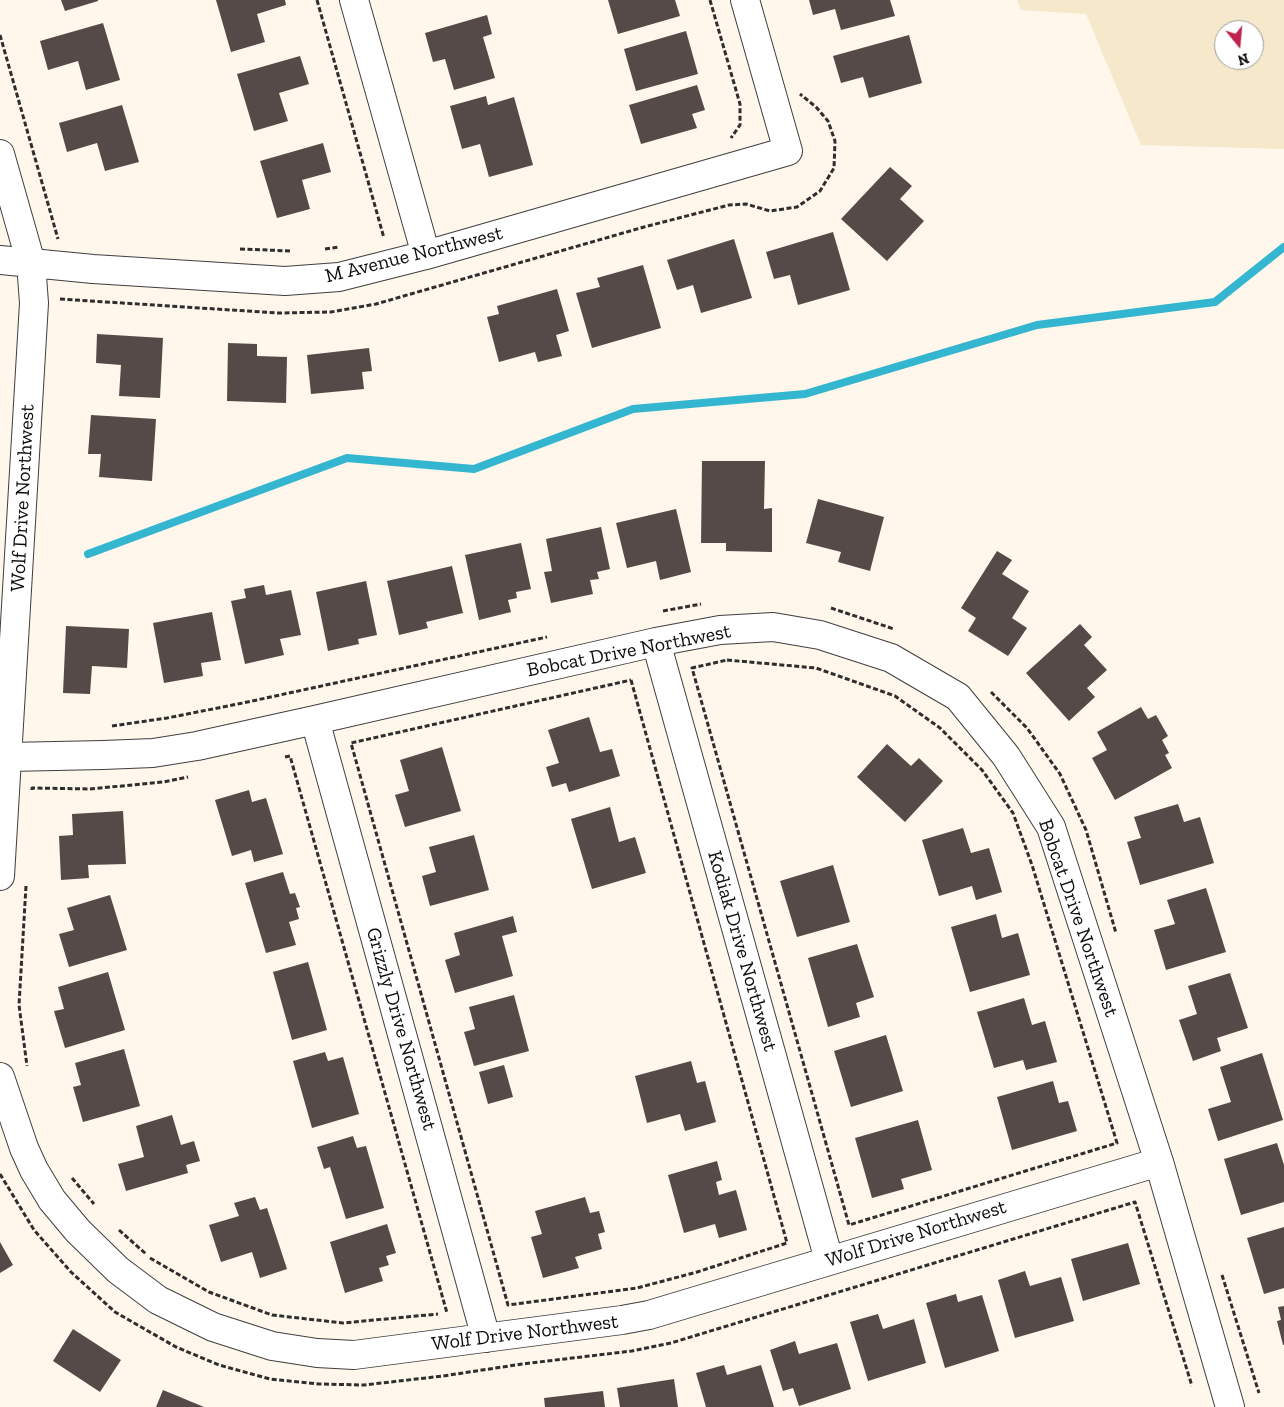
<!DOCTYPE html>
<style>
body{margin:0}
#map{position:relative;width:1284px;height:1407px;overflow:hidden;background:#fff7eb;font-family:"Zilla Slab",serif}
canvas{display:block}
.north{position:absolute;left:1214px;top:20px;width:50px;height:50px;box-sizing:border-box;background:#fff;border:1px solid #9e9e9e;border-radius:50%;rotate:163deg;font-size:14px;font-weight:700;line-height:20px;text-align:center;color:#0c0c0c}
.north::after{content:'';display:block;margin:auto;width:18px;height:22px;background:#bf224d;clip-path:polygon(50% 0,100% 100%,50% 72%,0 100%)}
</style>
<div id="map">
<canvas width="1284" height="1407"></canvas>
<div class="north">N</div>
</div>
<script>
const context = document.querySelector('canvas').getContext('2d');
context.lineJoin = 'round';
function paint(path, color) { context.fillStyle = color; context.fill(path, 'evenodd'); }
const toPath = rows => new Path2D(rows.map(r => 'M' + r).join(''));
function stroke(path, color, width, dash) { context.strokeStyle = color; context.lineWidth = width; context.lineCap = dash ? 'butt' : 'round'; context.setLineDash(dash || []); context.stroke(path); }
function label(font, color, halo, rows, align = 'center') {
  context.font = font + ' "Zilla Slab",serif'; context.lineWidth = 5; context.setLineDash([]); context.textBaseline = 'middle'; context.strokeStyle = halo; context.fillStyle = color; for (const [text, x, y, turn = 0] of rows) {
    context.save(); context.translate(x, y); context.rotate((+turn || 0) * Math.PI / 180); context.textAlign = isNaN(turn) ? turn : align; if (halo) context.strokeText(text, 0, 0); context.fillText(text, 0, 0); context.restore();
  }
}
const farmland = toPath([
 [1017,0,1284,0,1284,149,1141,145,1086,14,1021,10],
 [1224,30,1254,30,1254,60,1224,60]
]);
const stream = toPath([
 [88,554,347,458,474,469,633,409,805,394,1037,325,1215,302,1284,247]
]);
const building = toPath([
 [61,0,98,0,98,1,65,11],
 [216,0,285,0,286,5,257,14,265,42,231,52],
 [608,0,675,0,680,16,618,34],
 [809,0,890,0,895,16,841,30,835,9,813,15],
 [487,15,492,34,483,37,495,78,454,90,445,59,433,62,425,33],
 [103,23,120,80,86,90,78,61,48,70,40,41],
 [686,31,698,74,636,91,624,49],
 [909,35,922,83,869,98,863,77,841,83,833,56],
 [300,56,309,84,279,93,288,121,254,131,237,74],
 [697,85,705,110,692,114,697,128,641,144,629,105],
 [486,96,488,105,514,97,533,165,489,177,480,144,462,149,450,106],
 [122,105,139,162,105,171,97,143,67,152,59,123],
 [323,143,331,172,302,180,310,209,277,218,260,161],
 [890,167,912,186,900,199,924,221,887,261,841,219],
 [833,232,850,290,798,305,790,275,774,279,766,252],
 [734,239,752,298,701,313,693,285,677,290,667,260],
 [643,265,661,328,592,348,576,293,600,287,597,278],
 [557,289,569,331,556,335,562,356,538,362,535,352,499,362,487,317,499,314,497,306],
 [97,334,163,338,160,398,119,396,121,365,96,363],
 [228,343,257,344,257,356,287,357,286,403,227,401],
 [369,348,372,371,362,372,364,389,311,394,307,355],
 [91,415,156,419,152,481,99,477,101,454,88,454],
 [702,461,765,461,764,509,772,508,772,552,726,551,726,543,701,543],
 [818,499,884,517,870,571,838,562,841,552,806,543],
 [676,509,691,572,660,580,656,561,627,568,616,523],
 [601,527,610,569,597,572,599,579,590,580,593,594,551,603,544,572,552,571,546,539],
 [521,543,531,589,516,592,517,598,508,600,511,612,479,620,465,555],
 [997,551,1012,560,1002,574,1029,591,1012,618,1027,628,1008,656,968,631,976,618,961,608],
 [452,566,463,613,426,622,428,628,399,635,387,581],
 [366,581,377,635,358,639,359,644,328,651,316,592],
 [264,585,266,595,291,590,301,635,280,639,284,655,245,664,231,601,246,598,244,589],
 [212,612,221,660,201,663,203,676,164,683,153,623],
 [1080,624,1092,637,1084,645,1107,670,1087,688,1095,697,1069,721,1026,673],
 [66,626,129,629,127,668,92,666,90,694,63,693],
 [1141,707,1148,719,1156,715,1168,736,1162,740,1169,753,1165,755,1172,768,1115,800,1092,758,1107,750,1097,732],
 [589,717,600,752,612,749,620,776,569,792,566,783,552,787,546,767,559,763,548,730],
 [887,744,911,766,919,758,943,781,905,822,857,777],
 [442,747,461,811,405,827,395,795,409,791,400,760],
 [249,790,252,802,266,798,283,854,254,862,251,850,232,856,215,800],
 [1178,804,1184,822,1200,817,1214,863,1140,885,1127,842,1141,838,1134,817],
 [610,807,619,842,635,837,646,873,592,889,571,819],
 [123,811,126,864,88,865,89,878,61,880,59,836,73,835,72,814],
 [963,828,971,853,989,848,1002,892,976,900,972,886,939,896,922,840],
 [474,835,489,890,430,906,422,876,436,872,429,847],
 [833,865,850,922,797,937,780,881],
 [283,872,290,894,295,893,300,907,296,908,299,919,289,922,296,945,266,953,245,883],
 [1206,888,1226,952,1166,970,1154,930,1175,924,1167,900],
 [110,895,127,950,69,967,59,934,74,930,67,908],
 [996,914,1002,938,1018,933,1030,975,970,992,951,927],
 [513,916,517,932,502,936,513,976,455,993,445,960,460,955,454,933],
 [857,944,874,997,856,1003,860,1017,828,1027,808,958],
 [308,962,327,1030,292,1040,273,972],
 [108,972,125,1030,65,1048,54,1011,64,1009,58,987],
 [1230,973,1248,1028,1217,1038,1221,1051,1193,1061,1179,1020,1197,1014,1188,986],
 [514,995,529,1051,474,1066,464,1032,475,1029,469,1007],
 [1024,998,1032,1025,1045,1021,1057,1062,1026,1070,1023,1060,994,1068,977,1012],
 [886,1035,903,1091,851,1107,834,1051],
 [124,1049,140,1106,83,1122,73,1087,81,1085,75,1063],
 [325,1052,328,1061,343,1057,359,1114,312,1128,293,1061],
 [1262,1053,1283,1120,1218,1141,1208,1109,1231,1102,1220,1067],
 [691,1061,697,1083,705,1081,716,1122,685,1131,680,1114,647,1123,635,1076],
 [504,1065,513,1097,488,1104,479,1072],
 [1053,1081,1059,1103,1068,1101,1077,1131,1012,1150,997,1097],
 [172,1115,181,1145,194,1141,200,1161,186,1165,188,1173,126,1191,118,1164,144,1157,136,1126],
 [918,1120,932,1170,901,1179,904,1189,872,1198,855,1138],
 [353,1136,357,1148,366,1146,384,1208,346,1219,330,1167,324,1169,317,1147],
 [1277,1143,1284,1165,1284,1202,1241,1215,1224,1159],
 [717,1161,722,1180,716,1182,719,1195,736,1190,747,1230,719,1238,715,1224,684,1233,668,1175],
 [255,1197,260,1210,267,1208,287,1269,260,1278,252,1252,221,1262,209,1225,239,1216,234,1203],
 [585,1197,590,1213,599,1211,605,1232,598,1234,602,1249,575,1257,579,1268,543,1278,531,1237,542,1234,535,1211],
 [387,1224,396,1253,386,1256,389,1265,379,1268,383,1281,345,1293,330,1242],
 [1284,1227,1284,1288,1264,1294,1247,1238],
 [0,1242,13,1265,0,1273],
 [1128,1243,1140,1284,1083,1301,1071,1259],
 [1025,1271,1030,1286,1061,1277,1074,1321,1015,1338,998,1280],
 [956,1294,958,1302,982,1295,999,1351,945,1368,926,1303],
 [1284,1306,1284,1345,1283,1345,1277,1321,1281,1320,1278,1307],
 [878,1314,883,1329,914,1319,926,1363,868,1381,850,1322],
 [73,1329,121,1360,100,1392,53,1361],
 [795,1341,799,1354,837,1343,851,1389,799,1406,793,1388,783,1391,770,1350],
 [724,1365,727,1375,761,1365,774,1407,706,1407,696,1373],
 [674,1379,678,1407,620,1407,617,1388],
 [163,1390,204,1407,156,1407],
 [603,1391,605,1407,545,1407,544,1398]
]);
const path = toPath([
 [317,0,384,238],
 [710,0,740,104,740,125,731,138],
 [0,35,58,239],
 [240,249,292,251],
 [325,249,339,247],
 [60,299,278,313,331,312,376,304,644,227,729,205,746,204,770,211,797,207,820,191,834,168,835,141,828,121,816,107,800,94],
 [831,608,894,629],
 [663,611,701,604],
 [727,660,816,668,895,696,940,728,982,770,1013,813,1032,865,1117,1143,849,1225,692,668,727,660],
 [631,680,787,1243,697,1272,637,1288,508,1305,351,743,631,680],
 [991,692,1027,728,1060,774,1086,830,1116,933],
 [112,726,167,718,243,703,547,637],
 [285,757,290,756,447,1313],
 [32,790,32,788,90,789,163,782,188,777],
 [26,886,19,1005,27,1066],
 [0,1174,34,1230,71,1272,115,1312,176,1347,219,1365,270,1379,319,1384,364,1385,443,1376,522,1364,632,1351,671,1343,1135,1202,1192,1386],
 [72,1178,94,1204],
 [119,1230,146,1254],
 [150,1258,209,1292,272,1315,343,1323,438,1314],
 [1222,1275,1259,1393]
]);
const minor = toPath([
 [354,0,426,255],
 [0,154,31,263,34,303,0,876],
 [0,260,93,269,285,281,339,277,426,255,788,151,745,0],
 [656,642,829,1260],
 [315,720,486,1338],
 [8,757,103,755,153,753,197,746,315,720,656,642,720,630,773,627,820,635,891,658,958,697,1006,756,1051,827,1159,1162,1230,1407],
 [0,1077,24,1148,34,1170,52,1200,78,1231,118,1270,158,1300,213,1327,272,1346,317,1353,354,1355,622,1320,649,1315,1159,1162]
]);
const streetNames = [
 ["M Avenue Northwest",414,255,-14],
 ["Wolf Drive Northwest",23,498,-87],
 ["Bobcat Drive Northwest",629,651,-11],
 ["Bobcat Drive Northwest",1078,918,71],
 ["Kodiak Drive Northwest",742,951,74],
 ["Grizzly Drive Northwest",401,1029,74],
 ["Wolf Drive Northwest",916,1234,-17],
 ["Wolf Drive Northwest",525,1333,-7]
];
paint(farmland, '#f5e8cb');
stroke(stream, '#34b6d0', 8);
paint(building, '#554a48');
stroke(minor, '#3f3f3f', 30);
stroke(path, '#2e2e2e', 3, [5, 2.5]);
stroke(minor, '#fff', 28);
label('20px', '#0c0c0c', '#fff', streetNames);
</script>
